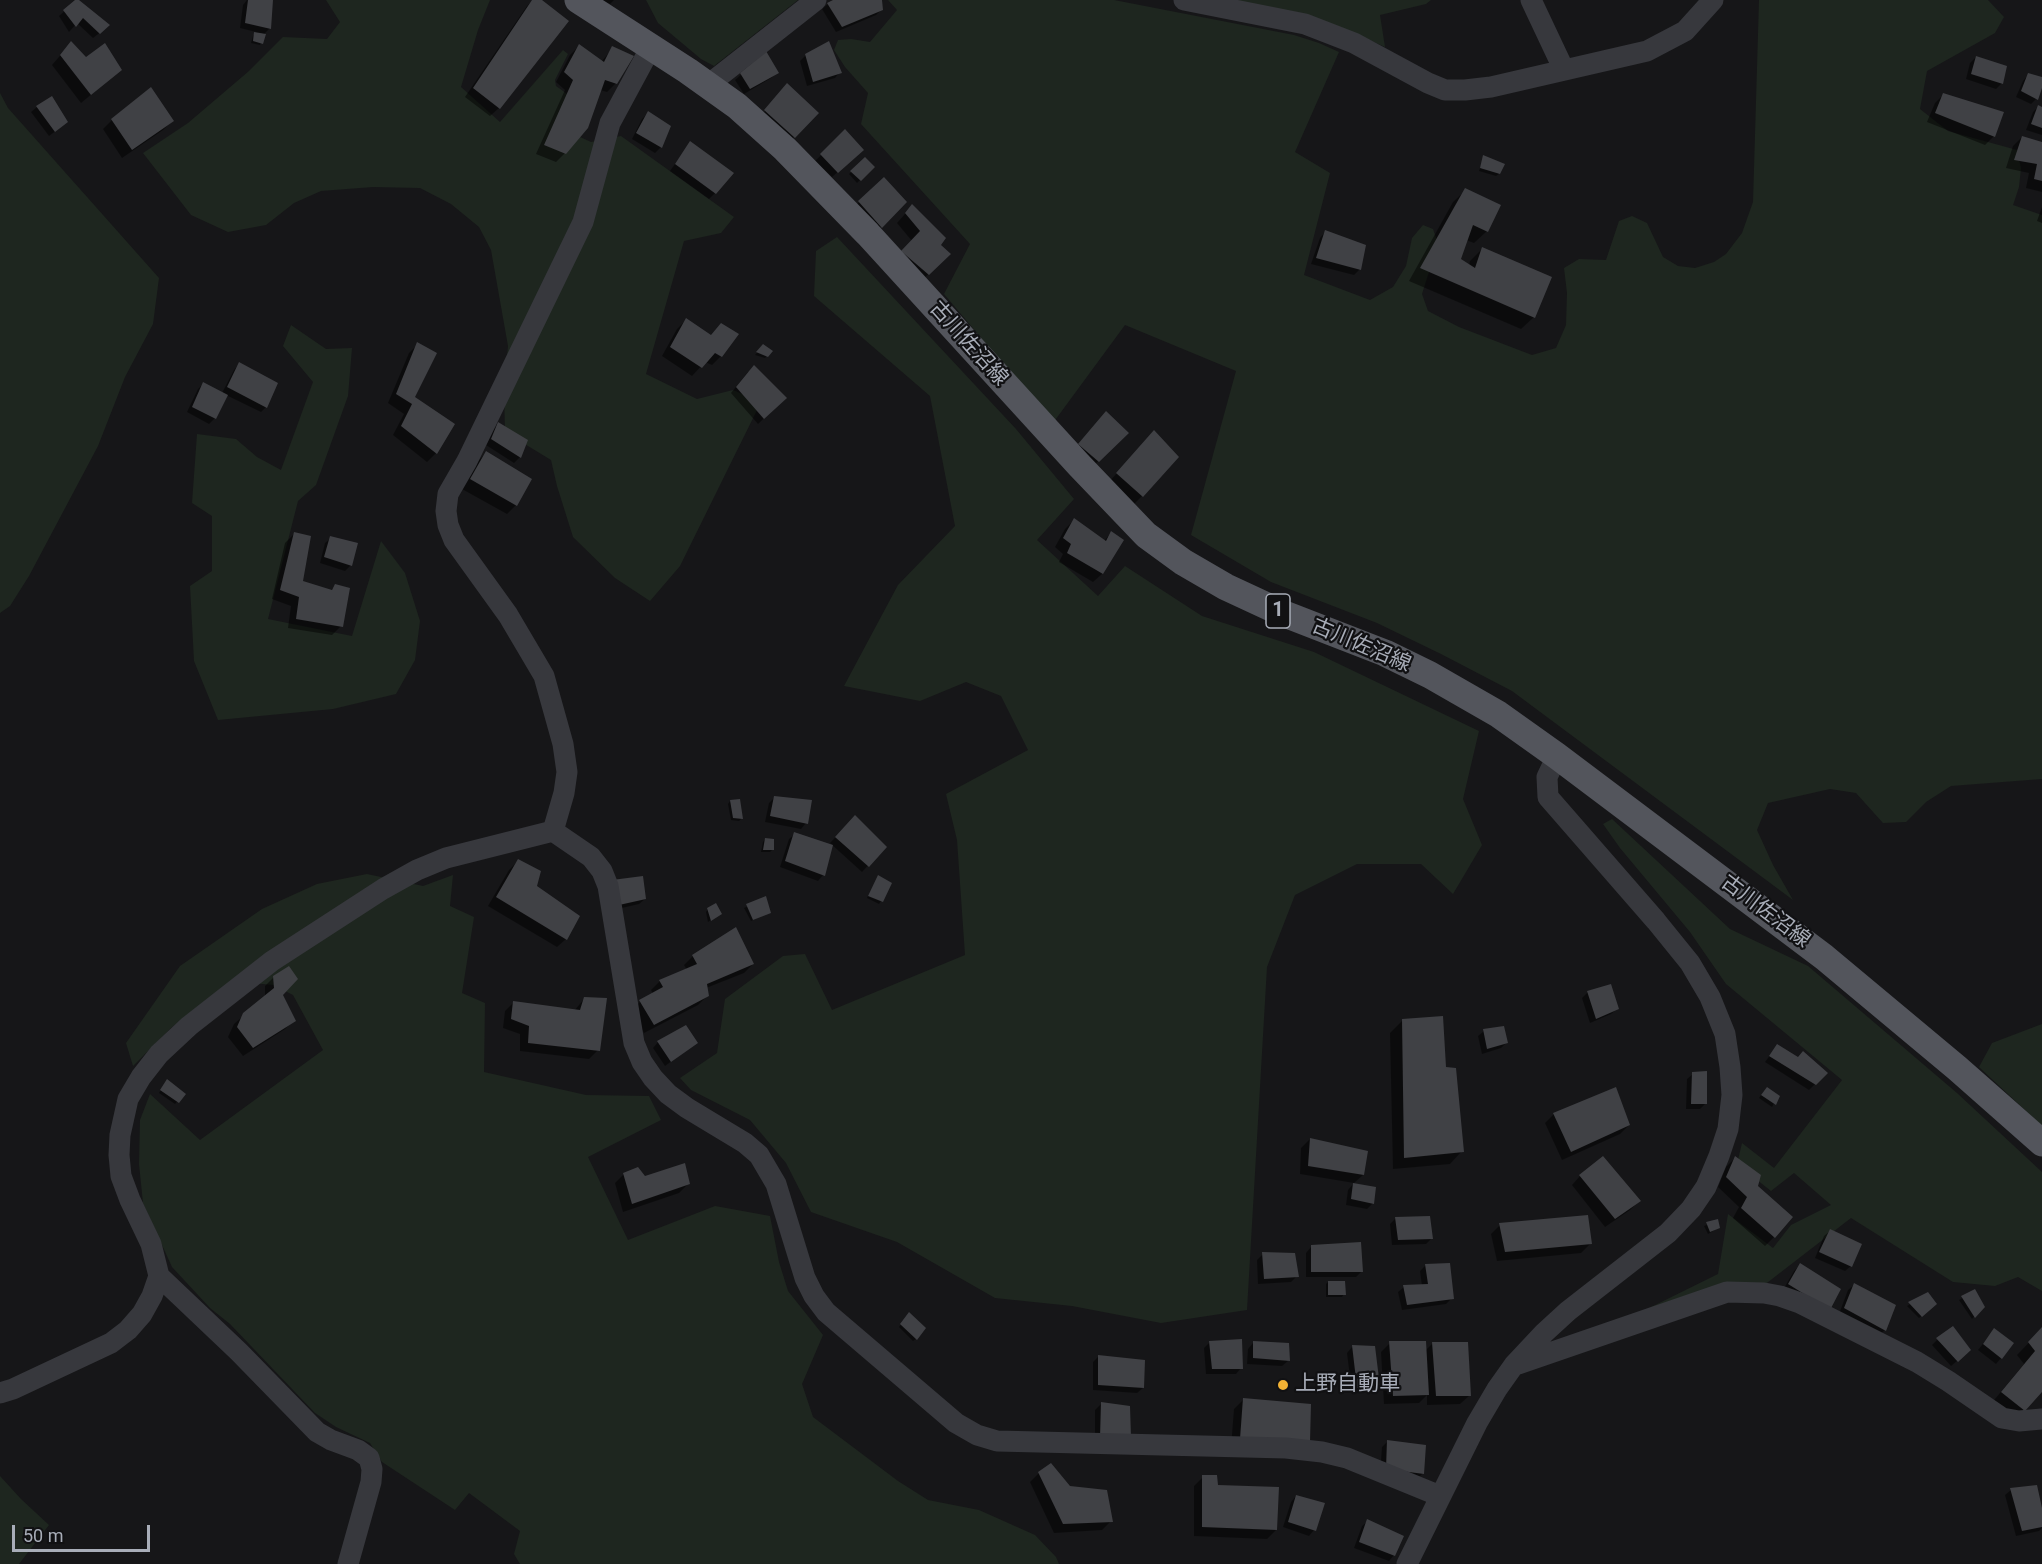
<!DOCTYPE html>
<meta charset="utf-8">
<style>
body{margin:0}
#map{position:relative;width:2042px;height:1564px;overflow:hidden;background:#161618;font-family:Roboto,sans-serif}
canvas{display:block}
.scale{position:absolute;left:12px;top:1525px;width:138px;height:27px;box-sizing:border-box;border:3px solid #a8adb8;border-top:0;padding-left:8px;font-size:18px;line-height:21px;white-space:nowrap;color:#a8adb8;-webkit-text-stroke:4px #111113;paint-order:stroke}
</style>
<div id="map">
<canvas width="2042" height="1564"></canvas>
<div class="scale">50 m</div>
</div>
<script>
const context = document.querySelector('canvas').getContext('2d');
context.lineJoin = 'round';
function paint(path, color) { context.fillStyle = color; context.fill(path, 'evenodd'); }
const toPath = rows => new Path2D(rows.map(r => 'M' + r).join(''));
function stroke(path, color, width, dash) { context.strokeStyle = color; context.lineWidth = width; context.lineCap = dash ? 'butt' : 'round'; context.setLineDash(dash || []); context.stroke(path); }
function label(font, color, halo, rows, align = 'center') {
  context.font = font + ' Roboto,"Noto Sans JP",sans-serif'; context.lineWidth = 4.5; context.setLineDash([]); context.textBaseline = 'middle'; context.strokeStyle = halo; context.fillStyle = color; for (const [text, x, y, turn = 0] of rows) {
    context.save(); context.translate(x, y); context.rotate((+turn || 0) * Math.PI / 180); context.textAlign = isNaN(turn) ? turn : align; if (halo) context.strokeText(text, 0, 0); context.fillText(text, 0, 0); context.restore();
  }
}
const green = toPath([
 [326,0,490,0,478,30,461,87,500,122,563,50,568,54,555,80,556,86,570,96,558,127,591,142,621,136,734,217,721,233,684,241,646,374,697,399,733,390,761,402,680,566,650,601,615,578,573,537,557,486,551,460,505,432,504,389,508,346,491,250,479,227,451,204,420,188,373,187,321,191,294,203,266,225,228,232,191,215,143,153,188,123,249,71,283,37,327,39,340,22],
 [646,0,798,0,714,66,701,59,658,23],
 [888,0,1114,0,1294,35,1319,43,1339,52,1295,152,1330,173,1304,275,1370,300,1393,287,1406,266,1412,238,1423,225,1433,229,1438,244,1422,294,1428,311,1459,327,1532,355,1556,348,1566,325,1567,293,1564,268,1579,259,1606,260,1619,221,1632,216,1647,223,1663,257,1678,266,1695,268,1714,262,1726,254,1742,233,1753,202,1759,0,1988,0,2004,17,1995,33,1927,71,1920,109,1948,131,2017,150,2021,168,2019,187,2013,205,2042,215,2042,779,1951,786,1926,802,1906,822,1883,823,1856,793,1830,789,1768,803,1757,830,1773,865,1793,900,1512,691,1441,654,1377,623,1271,582,1191,535,1236,371,1125,325,1053,423,944,294,970,244,861,124,868,93,845,67,834,50,838,40,851,39,870,42,897,10],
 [1236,0,1431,0,1426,4,1380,15,1385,47,1356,34],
 [0,93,8,108,159,278,153,324,125,377,98,446,29,576,10,606,0,613],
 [837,237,1016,429,1074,499,1037,540,1098,596,1125,566,1202,616,1314,652,1479,731,1463,799,1482,845,1453,894,1421,864,1357,864,1295,895,1267,967,1247,1310,1161,1323,1072,1306,995,1298,897,1242,811,1212,786,1163,750,1120,691,1090,680,1078,717,1053,725,999,783,956,805,954,832,1010,965,955,957,840,946,794,1028,750,1001,696,966,682,920,701,844,686,898,585,955,526,930,396,814,296,816,251],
 [291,325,326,349,352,348,348,396,316,485,298,501,268,619,352,636,381,541,405,573,420,621,415,660,396,694,333,709,218,720,194,661,190,586,212,571,212,516,192,503,197,434,236,439,257,457,281,470,313,382,283,346],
 [1612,819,1730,929,1808,966,1957,1093,2042,1172,2042,1291,2018,1277,1995,1286,1953,1282,1851,1218,1763,1286,1639,1313,1718,1274,1728,1214,1773,1248,1791,1225,1831,1205,1794,1173,1771,1191,1737,1164,1742,1143,1774,1168,1842,1080,1726,984,1690,932,1620,848,1603,824],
 [367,874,423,886,453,875,450,906,474,917,462,993,485,1003,484,1072,586,1095,649,1096,661,1120,588,1157,628,1240,715,1206,770,1216,779,1262,788,1291,823,1335,802,1384,813,1417,898,1481,928,1500,979,1510,1035,1535,1056,1557,1059,1564,520,1564,514,1554,520,1531,469,1493,455,1510,382,1462,370,1443,336,1427,315,1413,230,1324,210,1308,172,1267,143,1203,139,1164,140,1120,150,1094,200,1140,323,1050,293,995,273,985,231,981,171,1028,133,1066,126,1043,180,966,262,909,317,884],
 [2042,1024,2042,1126,1979,1067,1992,1043],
 [0,1476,21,1499,49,1525,19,1564,0,1564]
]);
const shadow = toPath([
 [77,0,102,31,93,38,77,23,69,32,59,16],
 [247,0,261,0,270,28,265,33,260,45,251,43,253,36,256,32,240,28,243,5],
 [533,0,539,0,499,108,490,116,465,97,527,6],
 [601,0,614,0,610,4],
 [836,0,880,0,882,9,876,15,836,32,822,9,828,4],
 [71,43,86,59,111,78,81,103,52,65],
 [579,46,601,62,613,48,616,83,607,92,600,90,565,153,556,162,536,154,565,90,556,82,570,55],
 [765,53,777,73,771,78,744,94,735,80],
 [806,55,840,72,835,78,807,86,800,61],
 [1976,57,2002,83,1996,89,1966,79,1970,63],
 [2028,75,2042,79,2036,99,2031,104,2016,97,2023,81],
 [782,91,817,113,788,143,760,117],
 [1944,94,1994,136,1985,145,1927,122,1935,103],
 [52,98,61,127,49,136,31,112,37,107],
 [2038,107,2042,108,2042,135,2026,130,2033,112],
 [648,113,669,127,660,148,655,153,632,139,642,119],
 [112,120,172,121,163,130,122,158,103,129],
 [845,132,856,156,832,177,815,161],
 [2022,137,2042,144,2042,192,2026,188,2029,173,2006,168,2013,146],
 [690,143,715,193,709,199,670,171],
 [1484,157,1499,174,1496,176,1479,171],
 [865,159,873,167,857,183,849,174],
 [883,180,905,202,875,232,853,208],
 [1466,190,1499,206,1487,231,1474,243,1466,240,1459,260,1469,266,1470,261,1482,249,1534,317,1521,329,1409,281,1453,202],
 [912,206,939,245,949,254,919,283,893,261,912,241,897,223],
 [2042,207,2042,223,2037,221],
 [1325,232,1364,246,1359,270,1354,275,1311,264,1320,238],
 [686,320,721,356,712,365,705,362,692,376,662,356,677,329],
 [418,344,413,397,436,453,427,462,393,435,404,414,388,403,409,353],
 [763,346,771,351,765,358,755,355],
 [239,364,266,407,261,412,226,395,215,418,209,424,187,412,198,389,203,384,222,393,234,370],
 [748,372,785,398,758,424,731,393],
 [1101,419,1127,433,1092,467,1074,450],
 [498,424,520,457,514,463,486,445,493,430],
 [1146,441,1142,496,1133,505,1108,483],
 [486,453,516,505,507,514,462,489,477,462],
 [1074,520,1104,541,1111,533,1122,540,1102,574,1093,582,1059,562,1063,554,1055,547,1065,529],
 [294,534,301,582,330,591,336,586,341,626,332,635,288,628,291,606,272,599,285,543],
 [331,538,351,565,345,571,320,563,325,543],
 [774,798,806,823,801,829,765,822,769,803],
 [730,801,741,819,739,821,731,820,728,804],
 [855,817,885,847,862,872,830,843],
 [795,834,831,846,823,875,818,881,780,867,789,839],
 [765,839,773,849,770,852,761,852,763,842],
 [518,861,566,939,557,947,488,906,509,870],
 [878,877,881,901,879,904,867,898],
 [607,887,645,899,639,904,613,910],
 [766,898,769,912,751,921,744,908],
 [708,909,720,914,708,922,706,912],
 [693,956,753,964,744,973,706,988,707,996,698,1005,644,1033,631,1011,640,1002,653,994,651,990,660,981,687,970,684,965],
 [274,977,294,1020,285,1029,243,1056,228,1037,234,1024,265,997,265,986],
 [1588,992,1617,1009,1611,1014,1590,1023,1582,998],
 [584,999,598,1050,589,1059,520,1051,520,1034,503,1028,505,1011,514,1002,574,1011],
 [1402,1021,1445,1068,1462,1151,1450,1164,1393,1169,1390,1033],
 [1484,1031,1506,1043,1501,1048,1482,1054,1478,1036],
 [658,1042,696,1043,665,1066,653,1048],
 [1777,1046,1826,1073,1809,1090,1765,1062],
 [1693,1074,1705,1104,1700,1109,1686,1109,1687,1079],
 [165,1083,184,1094,175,1104,159,1093],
 [1764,1091,1778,1096,1772,1107,1759,1098],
 [1554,1114,1629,1125,1620,1134,1562,1160,1545,1123],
 [1310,1139,1363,1175,1354,1183,1300,1174,1301,1148],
 [1735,1158,1756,1187,1774,1237,1765,1246,1733,1218,1739,1207,1718,1187,1726,1167],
 [624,1174,644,1178,688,1184,679,1193,623,1212,615,1183],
 [1580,1176,1639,1201,1630,1210,1605,1227,1572,1185],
 [1353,1184,1373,1203,1367,1209,1346,1205,1348,1190],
 [1395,1219,1432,1238,1426,1244,1392,1245,1390,1224],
 [1717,1221,1718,1228,1708,1234,1704,1226],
 [1500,1225,1590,1244,1581,1253,1497,1261,1491,1234],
 [1830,1231,1851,1266,1845,1271,1815,1258,1824,1236],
 [1311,1247,1362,1271,1356,1277,1306,1277,1306,1253],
 [1263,1254,1297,1276,1291,1282,1258,1284,1257,1260],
 [1449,1264,1452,1298,1446,1304,1402,1310,1398,1292,1404,1287,1422,1286,1420,1271,1425,1266],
 [1800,1265,1829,1309,1783,1290,1794,1271],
 [1328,1282,1344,1294,1342,1297,1326,1297,1326,1284],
 [1854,1285,1885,1330,1879,1335,1839,1314,1848,1290],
 [1974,1291,1983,1307,1972,1319,1959,1300],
 [1927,1294,1935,1304,1919,1318,1907,1306],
 [907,1316,916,1339,913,1341,899,1327],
 [2042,1329,2042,1390,2012,1422,1990,1405,2024,1364,2017,1355],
 [1994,1330,2001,1358,1996,1364,1978,1350],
 [1937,1340,1963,1356,1951,1366,1932,1345],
 [1210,1342,1241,1368,1236,1374,1206,1374,1204,1348],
 [1253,1343,1288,1361,1282,1366,1247,1364,1248,1349],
 [1390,1343,1425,1351,1433,1343,1469,1396,1460,1404,1427,1405,1427,1395,1419,1403,1384,1404,1381,1352],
 [1352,1347,1379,1387,1373,1392,1352,1393,1347,1353],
 [1098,1357,1143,1388,1137,1393,1093,1390,1093,1362],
 [1243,1400,1309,1405,1231,1447,1234,1409],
 [1101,1404,1128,1407,1095,1443,1095,1410],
 [1388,1441,1423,1473,1417,1479,1380,1474,1382,1447],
 [1039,1473,1069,1487,1111,1521,1102,1530,1054,1533,1030,1482],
 [1203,1477,1217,1487,1276,1530,1267,1539,1194,1536,1194,1486],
 [2011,1490,2042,1515,2042,1528,2039,1531,2016,1536,2005,1495],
 [1296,1496,1314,1530,1309,1536,1283,1527,1291,1502],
 [1368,1521,1394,1555,1389,1561,1354,1548,1362,1526]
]);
const building = toPath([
 [75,0,79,0,110,25,100,34,83,18,76,27,63,10],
 [248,0,273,0,271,29,245,23],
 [532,0,542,0,569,21,500,109,473,88],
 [833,0,882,0,883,10,842,27,827,3],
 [254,32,266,34,263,44,253,41],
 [71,41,86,57,105,43,122,70,91,95,60,55],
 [829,41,842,73,813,82,805,54],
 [579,44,604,62,612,46,634,56,617,84,605,80,588,128,566,154,544,145,573,80,564,72],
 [766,51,779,73,750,89,740,73],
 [1976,56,2007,66,2003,84,1971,74],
 [2028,73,2042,77,2042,88,2038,100,2021,91],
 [787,83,819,113,795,138,764,110],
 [151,87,174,121,132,150,111,119],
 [1943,93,2004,112,1995,137,1935,113],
 [52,96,68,122,55,132,36,106],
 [2038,105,2042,107,2042,128,2031,124],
 [648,111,671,126,662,148,636,133],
 [845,129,864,150,838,173,820,154],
 [2022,136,2042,142,2042,181,2034,179,2037,164,2014,160],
 [690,141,734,173,716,194,675,164],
 [1483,155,1505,164,1500,174,1480,168],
 [865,157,875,167,861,181,850,171],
 [884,177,907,202,882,228,858,201],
 [1465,188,1501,205,1488,232,1473,225,1461,259,1475,268,1482,247,1552,277,1535,318,1420,268],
 [912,204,946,238,941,245,951,254,929,275,901,251,920,231,905,213],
 [1325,230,1366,245,1361,270,1316,258],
 [686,318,711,335,721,323,739,334,722,357,715,353,702,368,670,347],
 [417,342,437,353,415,397,455,424,437,454,401,426,412,404,396,394],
 [763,344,773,351,768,357,756,352],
 [239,362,278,383,267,408,227,387],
 [754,365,787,398,764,419,736,387],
 [203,382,228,395,216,419,192,407],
 [1106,411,1129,433,1099,462,1078,444],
 [498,422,528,440,521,458,491,439],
 [1154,430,1179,457,1143,497,1116,473],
 [486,451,532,479,517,506,470,479],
 [1074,518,1106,541,1111,531,1124,540,1103,574,1067,553,1071,544,1063,538],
 [294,532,311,536,303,581,332,590,335,584,350,588,343,627,296,619,299,597,280,590],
 [330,536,358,543,352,566,324,557],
 [774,796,812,800,808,824,770,816],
 [740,799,743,819,733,818,730,800],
 [855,815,887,847,869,867,835,837],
 [794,832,833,845,825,876,785,861],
 [765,838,774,839,774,850,763,850],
 [518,859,541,871,537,886,580,916,567,940,496,897],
 [878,875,892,883,883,902,868,896],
 [643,876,646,899,619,905,612,880],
 [766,896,771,913,753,920,746,904],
 [716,903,722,914,711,921,707,908],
 [736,927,754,964,707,984,709,996,654,1025,639,1000,663,987,659,980,697,964,692,955],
 [289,966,298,979,283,995,296,1021,253,1048,237,1027,243,1013,274,988,273,976],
 [1611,984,1619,1009,1596,1019,1587,991],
 [584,997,607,998,600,1051,528,1043,529,1026,511,1019,513,1001,580,1010],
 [1443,1016,1446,1067,1456,1068,1464,1152,1404,1158,1402,1019],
 [686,1025,698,1043,671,1062,657,1041],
 [1504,1026,1508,1043,1487,1049,1483,1029],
 [1777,1044,1798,1057,1803,1051,1828,1073,1816,1085,1769,1056],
 [1707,1071,1707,1104,1691,1104,1692,1072],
 [167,1079,186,1094,179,1103,160,1090],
 [1616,1087,1630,1125,1571,1152,1553,1113],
 [1767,1087,1780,1096,1776,1105,1761,1095],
 [1310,1138,1368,1151,1364,1175,1308,1166],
 [1603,1156,1641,1201,1615,1219,1579,1175],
 [1735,1156,1761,1175,1758,1186,1793,1217,1775,1238,1741,1208,1747,1197,1726,1177],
 [685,1163,690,1184,632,1204,623,1173,638,1167,645,1176],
 [1353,1183,1376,1187,1374,1204,1351,1199],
 [1588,1215,1592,1244,1505,1252,1499,1223],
 [1430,1216,1433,1239,1398,1240,1395,1217],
 [1718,1219,1720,1228,1710,1232,1706,1222],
 [1830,1229,1862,1244,1852,1267,1819,1252],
 [1361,1242,1363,1272,1311,1272,1311,1245],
 [1262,1252,1295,1253,1299,1277,1264,1279],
 [1450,1263,1454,1299,1407,1305,1403,1285,1428,1284,1425,1264],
 [1800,1263,1841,1289,1830,1310,1788,1284],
 [1328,1281,1345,1281,1346,1295,1328,1295],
 [1854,1283,1896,1305,1886,1331,1844,1308],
 [1975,1289,1985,1307,1975,1318,1961,1296],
 [1928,1292,1937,1304,1922,1317,1908,1302],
 [909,1312,926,1328,917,1340,900,1324],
 [1953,1326,1971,1350,1958,1362,1936,1338],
 [2042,1327,2042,1392,2025,1411,2001,1392,2035,1351,2028,1342],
 [1994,1328,2014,1343,2002,1359,1983,1344],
 [1242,1339,1243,1369,1212,1369,1209,1341],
 [1253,1341,1289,1343,1290,1361,1253,1358],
 [1389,1341,1426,1341,1429,1395,1393,1396],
 [1432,1342,1468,1342,1471,1396,1436,1396],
 [1352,1345,1375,1346,1380,1387,1357,1388],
 [1098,1355,1145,1360,1144,1388,1098,1385],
 [1243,1398,1311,1404,1310,1442,1240,1439],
 [1101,1402,1130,1406,1131,1437,1100,1438],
 [1387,1440,1426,1445,1424,1474,1386,1469],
 [1051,1463,1070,1486,1107,1490,1113,1522,1063,1524,1038,1472],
 [1202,1475,1217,1475,1218,1485,1279,1487,1277,1530,1202,1527],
 [2037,1485,2042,1508,2042,1527,2022,1531,2010,1488],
 [1296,1495,1325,1503,1316,1531,1288,1522],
 [1367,1519,1404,1536,1395,1556,1359,1542]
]);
const minor = toPath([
 [1184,0,1305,24,1354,43,1428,83,1445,90,1465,90,1491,87,1647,51,1685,31,1713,0],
 [1531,0,1564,70],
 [708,85,816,0],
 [553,831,564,793,567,772,563,744,544,676,508,615,454,540,448,525,446,511,448,494,467,461,583,222,610,123,651,47],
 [159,1276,239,1352,317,1432,331,1440,358,1450,369,1458,372,1469,371,1482,348,1564],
 [1518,1364,1727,1292,1764,1293,1780,1296,1800,1303,1917,1362,1948,1381,2002,1418,2019,1421,2042,1419],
 [0,1393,13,1389,111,1343,128,1330,142,1314,152,1296,159,1276,151,1244,130,1200,121,1176,119,1155,120,1135,128,1099,141,1077,159,1054,189,1026,272,961,383,889,417,870,446,858,553,831,591,857,602,871,608,886,634,1043,642,1062,653,1078,668,1094,687,1108,745,1143,759,1155,776,1184,805,1278,814,1296,826,1312,956,1423,977,1435,997,1441,1286,1448,1322,1452,1347,1458,1440,1496],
 [1407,1564,1477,1423,1497,1389,1514,1365,1544,1333,1568,1311,1668,1233,1691,1209,1706,1187,1719,1156,1728,1129,1732,1095,1730,1067,1725,1034,1710,997,1690,963,1656,921,1548,797,1547,777,1557,756]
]);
const major = toPath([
 [578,0,688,71,737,106,785,149,868,234,1079,465,1146,535,1183,562,1226,587,1282,613,1385,653,1430,675,1498,714,1557,756,1824,957,1957,1068,2042,1143]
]);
const markers = [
 [1283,1385,6,"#f2b134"]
];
const shields = [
 [1278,611,24]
];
const shieldNames = [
 ["1",1278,611]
];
const streetNames = [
 ["古川佐沼線",968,344,48],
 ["古川佐沼線",1361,646,23],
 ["古川佐沼線",1765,912,37]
];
const poiNames = [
 ["上野自動車",1295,1385]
];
paint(green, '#1e261f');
paint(shadow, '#0007');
paint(building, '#404145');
stroke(minor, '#37383d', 21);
stroke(major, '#53555c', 27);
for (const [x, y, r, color] of markers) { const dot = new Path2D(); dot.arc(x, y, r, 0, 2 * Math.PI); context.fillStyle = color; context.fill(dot); stroke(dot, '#111113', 2); }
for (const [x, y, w] of shields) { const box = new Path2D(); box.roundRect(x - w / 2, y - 17, w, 34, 4.5); context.fillStyle = '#111113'; context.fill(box); stroke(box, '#a8adb8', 1.5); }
label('bold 20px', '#a8adb8', null, shieldNames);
label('21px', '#a8adb8', '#111113', streetNames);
label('21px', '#a8adb8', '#111113', poiNames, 'left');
</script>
